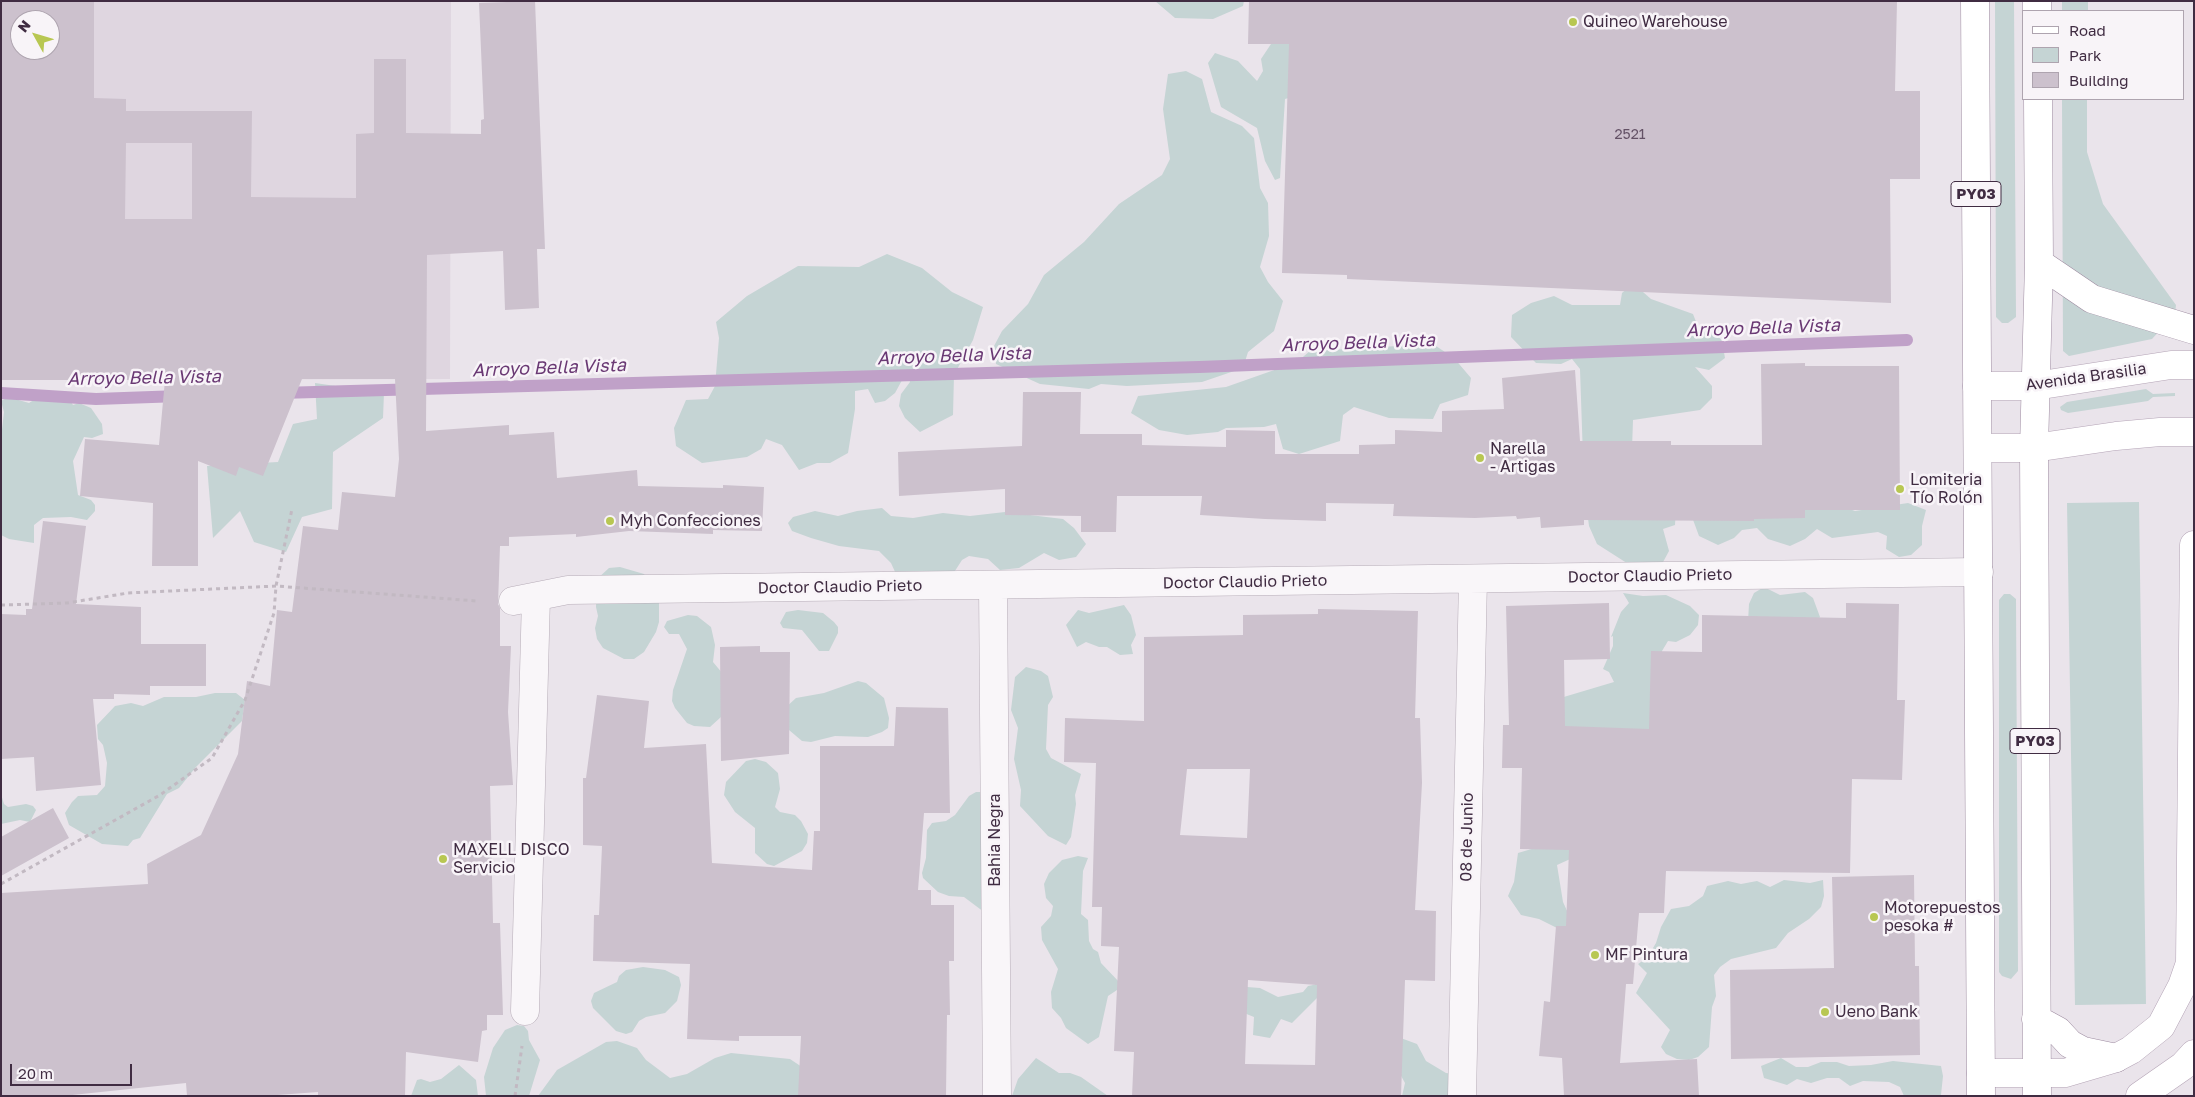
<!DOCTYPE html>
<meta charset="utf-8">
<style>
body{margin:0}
#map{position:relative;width:2195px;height:1097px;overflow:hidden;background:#eae4eb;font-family:"Golos Text",sans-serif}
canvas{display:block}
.frame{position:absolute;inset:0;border:2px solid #402c42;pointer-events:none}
.legend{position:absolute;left:2022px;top:10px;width:162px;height:90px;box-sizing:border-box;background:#f8f4f8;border:1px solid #aea4af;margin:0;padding:6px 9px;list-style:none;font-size:15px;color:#402c42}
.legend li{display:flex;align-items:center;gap:10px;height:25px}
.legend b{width:25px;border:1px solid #aea4af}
.north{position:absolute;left:10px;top:10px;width:50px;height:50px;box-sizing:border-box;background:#f8f4f8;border:1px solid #aea4af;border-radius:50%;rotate:309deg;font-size:14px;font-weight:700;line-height:20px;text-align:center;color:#402c42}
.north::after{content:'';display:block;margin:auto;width:18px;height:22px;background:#b8c752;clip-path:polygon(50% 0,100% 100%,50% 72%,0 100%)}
.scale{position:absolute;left:10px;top:1064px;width:122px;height:22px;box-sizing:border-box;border:2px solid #402c42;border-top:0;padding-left:6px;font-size:15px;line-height:18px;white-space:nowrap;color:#402c42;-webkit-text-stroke:4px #f8f4f8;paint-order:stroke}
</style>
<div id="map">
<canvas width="2195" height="1097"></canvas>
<div class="frame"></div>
<ul class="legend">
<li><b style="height:6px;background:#fff"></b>Road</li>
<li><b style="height:14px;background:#c5d4d4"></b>Park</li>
<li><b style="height:14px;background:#ccc1cd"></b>Building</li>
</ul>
<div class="north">N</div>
<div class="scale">20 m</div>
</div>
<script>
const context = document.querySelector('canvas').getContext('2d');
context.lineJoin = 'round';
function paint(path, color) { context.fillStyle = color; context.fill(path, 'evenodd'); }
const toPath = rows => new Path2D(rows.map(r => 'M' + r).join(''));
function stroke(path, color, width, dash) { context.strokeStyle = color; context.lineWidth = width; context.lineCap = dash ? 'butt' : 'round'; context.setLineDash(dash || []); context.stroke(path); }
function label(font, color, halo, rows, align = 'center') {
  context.font = font + ' "Golos Text",sans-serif'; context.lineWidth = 5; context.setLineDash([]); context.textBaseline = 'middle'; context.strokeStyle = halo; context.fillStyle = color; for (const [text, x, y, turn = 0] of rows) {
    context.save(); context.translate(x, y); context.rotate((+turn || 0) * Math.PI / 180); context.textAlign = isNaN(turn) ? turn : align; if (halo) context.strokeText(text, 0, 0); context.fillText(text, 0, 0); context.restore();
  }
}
const built = toPath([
 [1,1,451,1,450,379,1,380],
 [20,20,50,20,50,50,20,50]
]);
const green = toPath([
 [1155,1,1244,1,1243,6,1213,19,1175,18],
 [1995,1,2014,1,2016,317,2008,323,2002,323,1996,317],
 [2062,1,2088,1,2088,11,2062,11],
 [1303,42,1303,94,1285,99,1280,178,1275,180,1265,161,1257,128,1221,107,1208,63,1215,53,1238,61,1257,81,1263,71,1261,59,1271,44],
 [1186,71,1202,79,1211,112,1242,126,1254,138,1260,188,1268,203,1269,236,1260,267,1268,282,1283,301,1274,331,1248,352,1243,368,1202,382,1127,386,1101,384,1089,389,1040,384,996,364,994,346,1002,331,1028,304,1044,275,1084,242,1119,204,1162,175,1170,159,1163,109,1168,74],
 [2062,99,2087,99,2087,152,2103,204,2176,305,2175,314,2152,339,2069,356,2063,351],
 [887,254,922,268,952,292,983,307,973,340,954,375,953,415,920,432,905,418,899,406,901,394,910,382,907,371,895,393,885,401,875,403,868,389,855,391,855,409,848,453,830,463,817,463,799,470,782,445,766,439,761,449,747,457,702,463,676,446,674,428,686,400,708,399,715,386,719,338,716,322,747,296,798,266,859,267],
 [1635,285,1651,299,1693,314,1700,332,1714,331,1722,341,1725,358,1709,370,1695,367,1712,386,1712,398,1700,410,1633,420,1630,508,1676,508,1675,525,1663,529,1669,551,1662,564,1633,567,1597,544,1589,526,1584,487,1580,369,1572,359,1561,364,1536,363,1511,337,1512,315,1531,303,1554,296,1572,305,1620,305,1622,293,1630,286],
 [1433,344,1454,358,1471,378,1468,395,1440,404,1433,419,1389,418,1354,407,1343,415,1340,441,1299,454,1283,449,1276,424,1264,427,1226,428,1218,432,1187,435,1159,430,1131,413,1138,396,1226,387,1297,362,1310,351],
 [315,383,384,393,383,418,333,452,332,509,302,517,286,552,254,542,240,511,213,538,207,466,278,462,293,424,317,419],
 [2146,389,2153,394,2175,393,2175,396,2153,397,2148,401,2068,413,2061,410,2060,407,2067,402],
 [54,394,67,396,73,405,79,403,91,408,102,424,103,434,92,438,84,437,73,461,78,495,91,500,95,505,95,511,87,520,71,517,43,518,34,525,34,543,9,539,1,535,1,438,4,412,1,401,8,397,29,403,37,398],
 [2139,502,2146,1004,2075,1005,2067,503],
 [1908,503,1926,510,1922,526,1922,545,1911,555,1899,557,1886,549,1887,536,1878,532,1832,538,1817,529,1805,539,1790,546,1768,539,1757,528,1742,530,1734,538,1718,545,1699,536,1692,517,1838,505,1855,511],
 [882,508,891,516,913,518,943,513,970,516,1005,512,1063,519,1074,528,1086,544,1076,557,1059,560,1044,553,1019,568,1000,570,988,559,969,556,962,560,953,574,896,574,891,563,879,551,839,546,811,538,792,531,788,523,793,517,815,511,838,516,857,511],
 [620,567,644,574,659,596,659,622,656,632,644,652,634,659,624,659,603,648,597,639,595,628,598,616,596,607,597,579,609,568],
 [1764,587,1780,595,1805,592,1813,598,1820,617,1808,640,1747,639,1749,604,1754,593],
 [1623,593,1643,596,1666,595,1690,606,1699,615,1698,625,1690,635,1676,642,1668,641,1662,651,1664,737,1558,737,1557,699,1614,682,1609,672,1603,669,1613,646,1613,636,1611,637,1621,612,1629,603],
 [2004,594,2010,594,2016,599,2018,971,2011,979,2002,976,1999,972,1999,600],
 [1124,605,1131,615,1136,635,1131,645,1133,654,1120,655,1107,647,1099,647,1086,642,1077,647,1066,625,1078,610,1089,613],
 [798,610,823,613,834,622,838,627,838,633,829,651,819,651,802,630,783,628,780,623,786,612],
 [688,615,697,616,711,627,715,645,713,662,723,674,721,717,710,727,694,726,687,723,675,708,672,701,673,690,687,649,679,634,669,634,664,627,667,621],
 [1026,667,1041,671,1048,676,1053,697,1048,705,1046,749,1051,758,1081,774,1075,795,1076,804,1071,837,1066,845,1048,836,1020,806,1021,790,1014,759,1018,728,1011,710,1015,677],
 [858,681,866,683,884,698,889,718,888,728,882,732,868,737,835,736,811,742,802,741,789,730,784,709,796,698,824,693],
 [215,693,236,693,245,700,242,721,196,767,179,788,167,794,140,838,133,840,128,846,102,844,69,825,65,813,72,802,78,796,97,795,105,786,107,763,103,745,98,739,97,725,115,706,131,703,143,706,164,697,196,697],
 [755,759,766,762,778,773,780,789,775,807,780,812,795,815,801,821,808,834,807,843,802,851,774,866,767,864,755,853,755,828,735,812,724,795,726,782,746,761],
 [976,792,984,792,984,912,964,897,949,896,938,892,923,878,922,873,926,858,927,830,932,823,946,821,955,815,969,796],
 [1,794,4,804,8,807,26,804,33,806,36,810,30,822,20,820,1,824],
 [1545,845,1577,849,1578,859,1568,860,1557,865,1563,902,1568,913,1592,917,1561,930,1539,919,1521,915,1508,896,1514,882,1518,853],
 [1078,856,1088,858,1083,871,1081,914,1088,920,1089,941,1093,949,1098,952,1101,963,1121,984,1117,990,1108,996,1099,1037,1088,1044,1066,1028,1061,1018,1052,1008,1051,992,1058,969,1042,940,1041,927,1051,916,1053,906,1046,898,1044,884,1049,873,1062,860],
 [1784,880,1810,883,1823,880,1824,896,1821,907,1809,919,1788,933,1776,948,1731,959,1720,967,1714,975,1716,996,1712,1007,1709,1047,1698,1057,1689,1060,1677,1059,1666,1054,1661,1047,1670,1030,1636,993,1647,973,1638,964,1647,958,1656,943,1661,927,1671,909,1689,906,1703,896,1707,886,1728,881,1741,884,1757,881,1770,887],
 [643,967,665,970,679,977,681,985,677,1001,665,1013,646,1017,639,1021,632,1032,626,1034,616,1031,593,1008,591,1001,594,993,617,982,619,976,626,970],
 [1318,984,1319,996,1292,1023,1281,1019,1270,1038,1253,1035,1254,1017,1244,1013,1247,987,1260,988,1278,997,1303,992,1308,986],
 [517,1025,524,1026,528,1031,529,1040,540,1060,529,1096,486,1096,484,1077,493,1048,505,1030],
 [1398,1037,1417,1044,1426,1061,1446,1073,1456,1074,1457,1096,1402,1096,1405,1083,1399,1072],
 [617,1041,637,1048,646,1060,670,1078,687,1074,715,1058,731,1053,790,1059,805,1069,814,1096,538,1096,557,1070,606,1042],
 [1036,1058,1059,1073,1070,1073,1081,1077,1108,1096,1012,1096,1018,1079],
 [1781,1058,1796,1067,1808,1067,1821,1062,1837,1062,1849,1066,1871,1065,1893,1061,1941,1066,1943,1076,1941,1095,1904,1096,1900,1087,1889,1082,1863,1081,1850,1086,1839,1078,1827,1078,1811,1083,1797,1079,1787,1085,1764,1078,1761,1066],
 [459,1065,476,1080,478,1096,411,1096,417,1080,421,1079,430,1082,441,1079]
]);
const stream = toPath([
 [1,393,96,399,180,396],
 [280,393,1199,367,1907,340]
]);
const building = toPath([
 [1,1,94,1,94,98,126,99,126,111,252,111,251,197,356,198,356,134,374,133,374,59,406,59,406,133,481,134,481,120,484,119,479,3,535,1,545,249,537,249,539,308,505,310,503,251,427,255,426,431,509,425,509,435,554,432,557,478,637,470,638,486,723,488,723,485,764,487,762,531,713,530,713,534,629,531,576,537,576,534,509,537,509,546,500,546,498,604,500,608,500,646,511,646,508,712,513,785,490,786,493,923,500,923,503,1015,487,1015,487,1030,482,1031,478,1062,406,1052,405,1096,318,1096,318,1092,264,1096,187,1096,186,1083,63,1096,1,1096,1,893,148,884,147,864,201,835,238,754,247,681,270,686,277,610,292,612,303,526,338,530,342,492,395,497,399,459,395,379,302,379,263,476,239,467,236,476,198,461,198,566,152,566,153,503,80,496,85,439,159,445,165,380,1,380],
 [20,20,50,20,50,50,20,50],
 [126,143,192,143,192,219,125,219],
 [1249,1,1897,1,1895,91,1920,91,1920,179,1890,179,1891,303,1347,279,1347,275,1282,273,1289,44,1248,44],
 [1805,363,1805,366,1899,366,1900,510,1805,510,1805,518,1754,519,1754,521,1584,520,1584,525,1541,528,1540,517,1517,519,1516,516,1475,518,1393,516,1394,504,1326,503,1326,521,1265,519,1200,515,1202,496,1117,496,1116,532,1081,532,1081,516,1005,515,1005,489,899,496,898,452,1022,446,1023,392,1081,392,1080,434,1142,434,1142,445,1226,447,1226,430,1275,431,1275,454,1359,454,1359,445,1395,444,1395,430,1442,432,1442,411,1504,409,1502,378,1575,370,1580,441,1671,441,1671,445,1762,445,1761,364],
 [43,521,86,526,76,604,141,607,141,644,206,644,206,686,150,686,150,695,114,694,114,699,93,699,101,785,36,791,34,757,1,759,1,614,26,615,26,609,32,609],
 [1609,603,1610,659,1564,660,1565,726,1649,729,1651,651,1702,652,1702,615,1846,618,1846,603,1899,604,1897,700,1905,700,1902,780,1852,779,1850,873,1666,871,1664,913,1639,913,1633,984,1626,984,1620,1063,1697,1059,1699,1096,1564,1096,1562,1058,1539,1056,1544,1001,1550,1002,1556,926,1566,926,1569,850,1520,849,1522,768,1502,768,1503,725,1509,725,1506,606],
 [1318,609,1418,611,1415,718,1420,718,1422,783,1415,910,1436,911,1435,981,1405,980,1401,1096,1132,1096,1134,1052,1114,1051,1119,947,1101,946,1102,907,1092,907,1096,763,1064,762,1065,718,1144,721,1144,637,1243,635,1243,615,1318,614],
 [1187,769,1250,769,1247,838,1180,835],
 [1248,980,1317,985,1315,1065,1245,1064],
 [760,646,760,652,790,652,789,754,721,761,720,647],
 [597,695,649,701,644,748,706,744,712,863,812,870,814,831,820,831,820,746,894,746,896,707,948,708,950,813,924,813,918,890,931,890,931,905,954,905,954,961,949,961,950,1015,947,1015,946,1096,798,1096,801,1036,739,1036,739,1041,687,1039,690,964,593,961,594,915,599,915,602,846,583,845,583,778,586,778],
 [53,808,69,838,1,876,1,837],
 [1914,875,1915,966,1919,966,1920,1055,1731,1059,1730,970,1834,968,1832,877]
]);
const path = toPath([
 [1,605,67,603,128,593,276,586,477,601],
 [1,884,160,795,212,758,245,700,274,613,276,586,292,509],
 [515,1096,522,1046]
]);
const minor = toPath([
 [993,585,997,1096],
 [513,601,568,590,1979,572],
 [525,1011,536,597],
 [1462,1096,1473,579]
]);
const primary = toPath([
 [1977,386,2035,386,2171,365,2194,365],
 [1978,448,2034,448,2116,436,2160,432,2194,432],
 [1981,1073,2065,1073,2116,1058,2131,1050,2161,1026,2182,986,2190,963,2194,545],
 [2140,1096,2183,1066,2194,1054]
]);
const trunk = toPath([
 [1975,1,1981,1096],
 [2037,1,2037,11],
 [2039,263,2092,299,2194,330],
 [2036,1019,2058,1031,2070,1044,2083,1051,2116,1058],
 [2037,1096,2034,448,2039,263,2038,99]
]);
const markers = [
 [1573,22,5,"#b8c752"],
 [1480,458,5,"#b8c752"],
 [1900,489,5,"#b8c752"],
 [610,521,5,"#b8c752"],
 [443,859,5,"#b8c752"],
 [1874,917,5,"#b8c752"],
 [1595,955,5,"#b8c752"],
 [1825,1012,5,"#b8c752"]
];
const numberNames = [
 ["2521",1630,135]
];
const shields = [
 [1976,194,50],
 [2035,741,50]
];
const shieldNames = [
 ["PY03",1976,194],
 ["PY03",2035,741]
];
const poiNames = [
 ["Quineo Warehouse",1583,22],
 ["Narella",1490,449],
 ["- Artigas",1490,467],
 ["Lomiteria",1910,480],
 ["Tío Rolón",1910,498],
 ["Myh Confecciones",620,521],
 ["MAXELL DISCO",453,850],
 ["Servicio",453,868],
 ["Motorepuestos",1884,908],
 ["pesoka #",1884,926],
 ["MF Pintura",1605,955],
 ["Ueno Bank",1835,1012]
];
const streetNames = [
 ["Avenida Brasilia",2086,377,-8],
 ["Doctor Claudio Prieto",1650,576,-1],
 ["Doctor Claudio Prieto",1245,582,-1],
 ["Doctor Claudio Prieto",840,587,-1],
 ["08 de Junio",1467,837,-89],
 ["Bahia Negra",995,840,-90]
];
const waterNames = [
 ["Arroyo Bella Vista",1763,328,-2],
 ["Arroyo Bella Vista",1358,343,-2],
 ["Arroyo Bella Vista",954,356,-2],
 ["Arroyo Bella Vista",549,368,-2],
 ["Arroyo Bella Vista",144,378,-1]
];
paint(built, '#dfd6e0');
paint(green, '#c5d4d4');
stroke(stream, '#c0a1c8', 12);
paint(building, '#ccc1cd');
stroke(minor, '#b7adb8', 29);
stroke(primary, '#b4a4b6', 29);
stroke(trunk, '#9e8ca1', 29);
stroke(path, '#c2b9c2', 3, [4, 4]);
stroke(minor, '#f9f6f9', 28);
stroke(primary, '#fff', 28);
stroke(trunk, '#fff', 28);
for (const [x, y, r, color] of markers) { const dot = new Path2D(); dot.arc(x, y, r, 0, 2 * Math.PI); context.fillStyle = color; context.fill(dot); stroke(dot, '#f8f4f8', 2); }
label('14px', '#635165', null, numberNames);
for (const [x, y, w] of shields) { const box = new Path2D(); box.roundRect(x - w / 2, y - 12.5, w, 25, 4); context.fillStyle = '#f8f4f8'; context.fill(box); stroke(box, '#402c42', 1); }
label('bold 15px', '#402c42', null, shieldNames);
label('16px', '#402c42', '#f8f4f8', poiNames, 'left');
label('16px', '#402c42', '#f8f4f8', streetNames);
label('italic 18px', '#6a3974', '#f8f4f8', waterNames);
</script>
